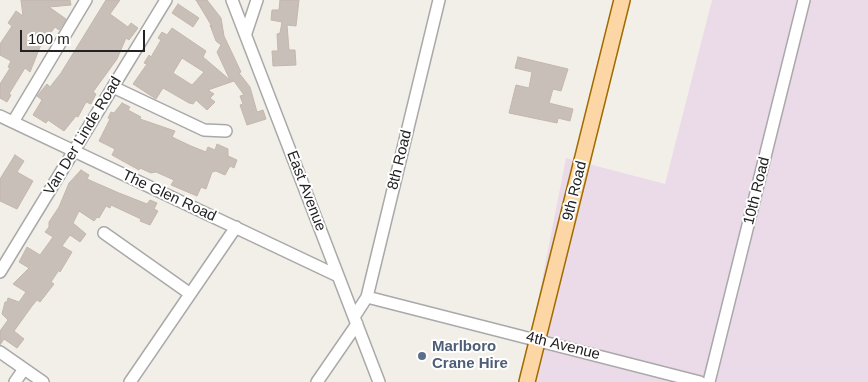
<!DOCTYPE html>
<style>
body{margin:0}
#map{position:relative;width:868px;height:382px;overflow:hidden;background:#f2efe9;font-family:Arial,sans-serif}
canvas{display:block}
.scale{position:absolute;left:20px;top:30px;width:125px;height:22px;box-sizing:border-box;border:2px solid #222;border-top:0;padding-left:6px;font-size:15px;line-height:18px;white-space:nowrap;color:#222;-webkit-text-stroke:4px #fff;paint-order:stroke}
</style>
<div id="map">
<canvas width="868" height="382"></canvas>
<div class="scale">100 m</div>
</div>
<script>
const context = document.querySelector('canvas').getContext('2d');
context.lineJoin = 'round';
function paint(path, color) { context.fillStyle = color; context.fill(path, 'evenodd'); }
const toPath = rows => new Path2D(rows.map(r => 'M' + r).join(''));
function stroke(path, color, width, dash) { context.strokeStyle = color; context.lineWidth = width; context.lineCap = dash ? 'butt' : 'round'; context.setLineDash(dash || []); context.stroke(path); }
function label(font, color, halo, rows, align = 'center') {
  context.font = font + ' Arial,sans-serif'; context.lineWidth = 4; context.setLineDash([]); context.textBaseline = 'middle'; context.strokeStyle = halo; context.fillStyle = color; for (const [text, x, y, turn = 0] of rows) {
    context.save(); context.translate(x, y); context.rotate((+turn || 0) * Math.PI / 180); context.textAlign = isNaN(turn) ? turn : align; if (halo) context.strokeText(text, 0, 0); context.fillText(text, 0, 0); context.restore();
  }
}
const industrial = toPath([
 [712,0,868,0,868,382,522,382,566,158,665,184]
]);
const building = toPath([
 [21,0,70,0,71,5,49,7,66,19,59,30,55,27,40,47,30,72,25,68,9,94,11,95,7,102,0,98,0,84,10,68,8,67,11,61,0,55,0,44,12,26,8,23,16,11,23,16,21,0],
 [106,0,120,0,110,14,128,27,131,23,138,28,129,40,126,38,117,59,93,92,96,94,91,104,86,102,78,117,76,116,64,131,48,120,46,123,33,115,42,100,37,96,47,84,50,87,61,73,106,0],
 [196,0,207,0,221,18,224,36,241,72,239,73,250,87,257,112,263,110,266,119,247,125,240,105,243,104,240,96,244,95,234,81,208,90,214,94,210,98,215,102,207,110,196,100,193,104,189,103,163,88,156,99,133,84,147,64,144,63,149,55,151,57,161,40,158,38,162,32,167,35,172,28,206,51,203,57,230,80,217,52,221,45,216,41,210,25,213,28,196,0],
 [182,58,204,72,192,85,173,73,182,58],
 [280,0,299,0,296,26,287,25,289,50,295,50,296,65,273,66,272,51,278,51,277,34,280,33,282,22,271,20,272,10,279,10,280,0],
 [178,4,199,18,193,27,172,13,178,4],
 [518,57,568,69,561,91,553,89,549,103,573,109,570,121,558,118,557,123,509,113,516,85,529,88,532,72,515,68,518,57],
 [122,103,130,107,128,110,141,117,140,119,175,131,172,137,191,146,206,152,208,147,215,150,217,144,228,149,228,156,237,160,234,168,230,166,225,175,216,171,212,172,206,189,201,187,197,196,171,185,174,180,156,172,151,173,140,168,139,170,112,155,115,149,99,141,110,119,108,118,111,112,114,113,122,103],
 [15,155,24,161,17,172,33,181,17,209,0,201,0,179,15,155],
 [81,170,89,175,87,179,119,193,147,204,150,200,157,203,154,209,158,211,150,225,140,221,141,219,111,205,110,208,106,206,99,218,97,217,94,221,79,211,73,223,86,234,80,242,70,235,62,246,72,252,60,272,59,270,51,282,54,284,40,302,37,300,32,306,14,331,24,339,17,348,4,339,0,345,0,331,8,320,2,314,5,302,7,302,8,298,19,302,26,292,13,284,29,268,19,262,27,247,40,255,53,237,45,232,49,227,49,222,59,207,69,183,81,170]
]);
const minor = toPath([
 [232,0,379,382],
 [246,33,257,0],
 [113,87,204,130,226,131],
 [0,116,338,276],
 [13,122,86,0],
 [104,233,189,293],
 [0,272,166,0],
 [367,297,700,382],
 [354,317,367,297,439,0],
 [0,352,43,382],
 [15,382,24,369],
 [130,382,236,227],
 [317,382,357,324],
 [709,382,804,0]
]);
const major = toPath([
 [527,382,622,0]
]);
const markers = [
 [422,356,5,"#5c6f8a"]
];
const streetNames = [
 ["Van Der Linde Road",83,136,-59],
 ["8th Road",400,160,-76],
 ["East Avenue",306,191,69],
 ["9th Road",575,191,-76],
 ["10th Road",757,191,-76],
 ["The Glen Road",169,196,25],
 ["4th Avenue",563,346,14]
];
const serviceNames = [
 ["Marlboro",432,347],
 ["Crane Hire",432,364]
];
paint(industrial, '#ebdbe8');
paint(building, '#c7bfb8');
stroke(building, '#c4b6ab', 1);
stroke(minor, '#a9a9a9', 14);
stroke(major, '#a06b00', 18);
stroke(minor, '#fff', 11);
stroke(major, '#fcd6a4', 15);
for (const [x, y, r, color] of markers) { const dot = new Path2D(); dot.arc(x, y, r, 0, 2 * Math.PI); context.fillStyle = color; context.fill(dot); stroke(dot, '#fff', 2); }
label('15px', '#222', '#fff', streetNames);
label('bold 15px', '#4e5e75', '#fff', serviceNames, 'left');
</script>
